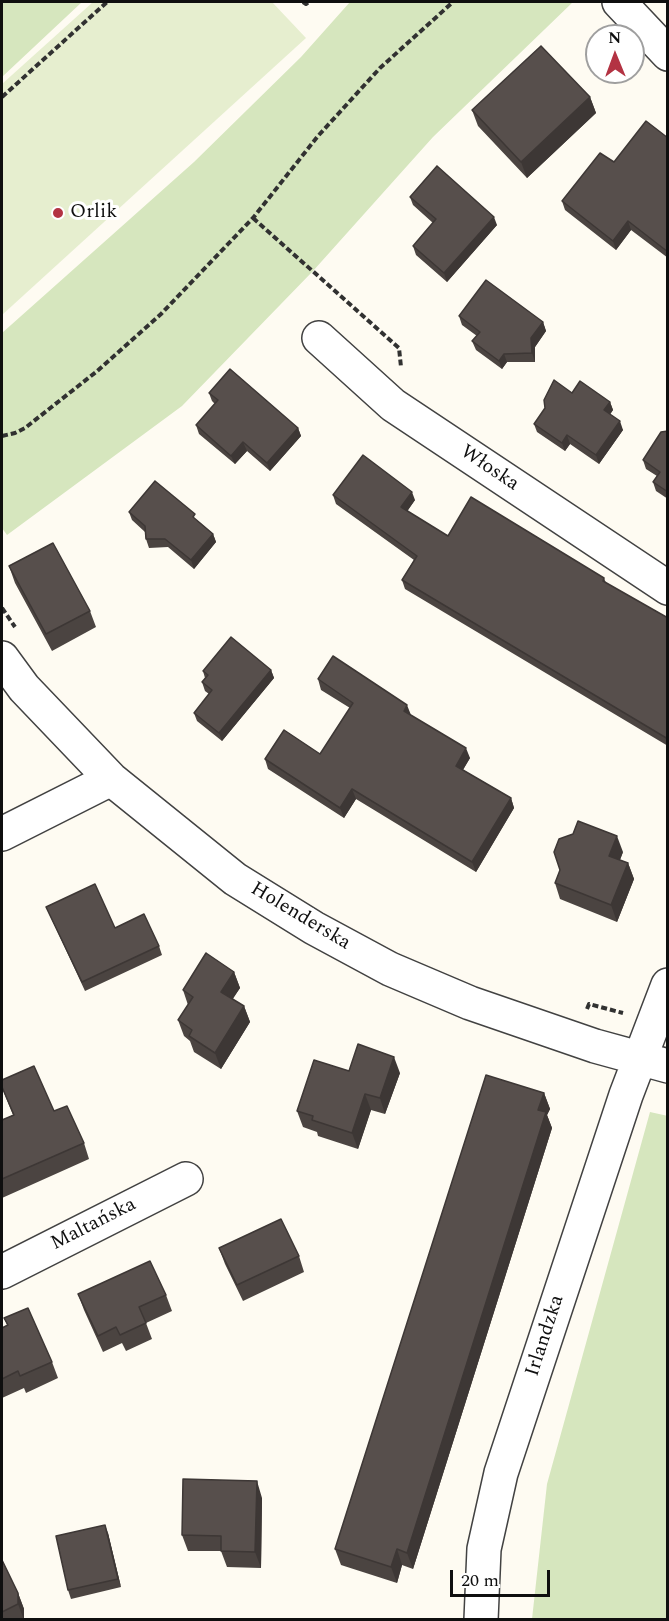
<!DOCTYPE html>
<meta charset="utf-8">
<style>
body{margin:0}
#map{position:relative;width:669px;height:1621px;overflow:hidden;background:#fefbf2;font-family:Spectral,serif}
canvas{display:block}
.frame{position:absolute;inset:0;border:3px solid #0f0f0f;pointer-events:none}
.north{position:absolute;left:585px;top:24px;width:60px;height:60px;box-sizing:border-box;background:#fff;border:2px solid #9f9f9f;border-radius:50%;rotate:359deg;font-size:16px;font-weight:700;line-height:24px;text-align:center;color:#0f0f0f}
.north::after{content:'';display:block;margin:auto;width:21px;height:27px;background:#b33343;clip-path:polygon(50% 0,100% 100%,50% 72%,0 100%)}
.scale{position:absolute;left:450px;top:1570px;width:100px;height:27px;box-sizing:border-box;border:3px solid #0f0f0f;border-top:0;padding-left:8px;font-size:18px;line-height:21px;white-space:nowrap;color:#0f0f0f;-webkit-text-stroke:4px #fff;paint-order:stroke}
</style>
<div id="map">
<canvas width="669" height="1621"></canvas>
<div class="frame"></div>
<div class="north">N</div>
<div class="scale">20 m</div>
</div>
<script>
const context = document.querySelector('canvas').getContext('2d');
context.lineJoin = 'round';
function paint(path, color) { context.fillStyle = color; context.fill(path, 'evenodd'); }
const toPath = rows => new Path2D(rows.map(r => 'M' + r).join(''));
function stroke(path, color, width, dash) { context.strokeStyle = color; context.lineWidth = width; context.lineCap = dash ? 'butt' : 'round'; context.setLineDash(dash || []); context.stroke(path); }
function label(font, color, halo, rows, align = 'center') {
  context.font = font + ' Spectral,serif'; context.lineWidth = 6; context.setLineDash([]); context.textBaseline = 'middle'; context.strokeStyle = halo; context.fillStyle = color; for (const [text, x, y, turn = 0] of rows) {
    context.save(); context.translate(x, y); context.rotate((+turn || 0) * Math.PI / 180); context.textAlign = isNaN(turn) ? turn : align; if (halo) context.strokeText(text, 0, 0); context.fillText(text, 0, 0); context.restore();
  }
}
const green = toPath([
 [2,2,82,2,2,77],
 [350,2,573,2,433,137,313,271,182,406,7,535,2,528,2,333,194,162,301,57],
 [650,1112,668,1116,667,1619,532,1619,547,1484]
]);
const pitch = toPath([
 [93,2,272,2,306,38,2,315,2,84]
]);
const path = toPath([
 [303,2,306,4,309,2],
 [2,97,107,2],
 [253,218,399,348,401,367],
 [2,436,15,433,25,428,96,372,161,314,253,218,318,136,380,68,453,2],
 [2,608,15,627],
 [587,1009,589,1004,623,1013]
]);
const minor = toPath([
 [619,2,668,54],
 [319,338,393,405,668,588],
 [2,658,24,688,111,779,235,879,314,928,390,969,470,1003,595,1046,668,1066],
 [2,834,111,779],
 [2,1272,186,1179],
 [481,1620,484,1549,501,1473,626,1095,668,985]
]);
const wall = toPath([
 [590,97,596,113,527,178,478,126,472,110],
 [668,138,668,258,631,230,616,250,565,210,562,201,614,162],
 [410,197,497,225,447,282,416,255,413,246,433,223,413,205],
 [459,316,543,322,546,331,535,347,535,362,507,362,502,369,476,350,472,341,477,336,462,325],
 [209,393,298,428,301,436,270,471,247,451,235,464,199,434,196,425,215,404,212,401],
 [572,393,610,402,613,410,610,414,623,430,599,464,570,444,565,451,537,432,534,424],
 [668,431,668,499,656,491,653,482,657,476,646,469,643,460],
 [333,495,415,500,407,511,448,536,604,578,606,583,668,618,668,746,405,589,402,580,414,560,336,504],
 [129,512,198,521,213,534,216,542,194,569,168,547,149,548,146,539,145,532,132,520],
 [9,566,90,611,96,627,52,651,15,583],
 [271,670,274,678,222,741,197,721,194,713,209,694,205,691,202,682,205,678,203,671],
 [318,679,411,715,470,758,463,770,511,798,514,808,476,872,356,799,344,818,268,769,265,759,320,754,350,708,321,690],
 [623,852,620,860,628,863,634,879,617,922,560,899,555,883],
 [46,907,115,928,159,946,162,955,85,991],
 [234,972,240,988,232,999,244,1006,250,1022,221,1069,194,1052,190,1041,184,1036,178,1020,188,1005,183,990],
 [349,1071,400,1073,385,1114,371,1110,358,1149,318,1136,317,1132,303,1127,297,1111],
 [2,1088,54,1111,84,1143,89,1159,2,1198,2,1120,13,1115],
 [544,1093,550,1109,547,1115,552,1128,413,1569,402,1565,397,1583,341,1565,335,1549],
 [219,1248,299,1256,304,1272,243,1301,225,1264],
 [78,1294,166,1295,172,1311,146,1323,152,1339,126,1351,122,1343,103,1352,84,1310],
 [4,1318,52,1362,58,1378,26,1393,24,1388,2,1398,2,1328,7,1325],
 [262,1498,261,1568,227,1567,221,1551,188,1551,182,1535],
 [108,1533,121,1587,71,1599,68,1590],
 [2,1560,18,1593,24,1609,24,1620,2,1620]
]);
const shadedWall = toPath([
 [590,97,596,113,527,178,521,162],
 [494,217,497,225,447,282,444,273],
 [628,221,631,230,616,250,613,241],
 [543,322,546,331,535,347,535,362,532,353,531,338],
 [504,354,507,362,502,369,499,361],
 [610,402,613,410,607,419,604,410],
 [620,421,623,430,599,464,596,455],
 [298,428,301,436,270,471,267,463],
 [567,435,570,444,565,451,562,443],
 [243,442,247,451,235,464,231,456],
 [412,492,415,500,404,516,401,507],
 [213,534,216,542,194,569,191,560],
 [271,670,274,678,222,741,219,733],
 [407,705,411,715,404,711],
 [466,748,470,758,459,776,456,766],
 [352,789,356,799,344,818,340,808],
 [511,798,514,808,476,872,472,862],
 [617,836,623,852,615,872,609,856],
 [628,863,634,879,617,922,611,905],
 [234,972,240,988,227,1008,221,992],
 [244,1006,250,1022,221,1069,215,1053],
 [394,1057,400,1073,385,1114,380,1098],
 [544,1093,550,1109,547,1115,552,1128,413,1569,407,1553],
 [365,1094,371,1110,358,1149,352,1133],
 [257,1481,262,1498,261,1568,255,1552],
 [105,1525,108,1533,121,1587,118,1579],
 [397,1549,402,1565,397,1583,391,1567],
 [18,1593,24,1609,24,1620,18,1604]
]);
const building = toPath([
 [541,46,590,97,521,162,472,110,541,46],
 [646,121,668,138,668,252,628,221,613,241,562,201,600,153,614,162,646,121],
 [437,166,494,217,444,273,413,246,436,219,410,197,437,166],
 [486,280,543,322,531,338,532,353,504,354,499,361,472,341,480,332,459,316,486,280],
 [230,369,298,428,267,463,243,442,231,456,196,425,218,400,209,393,230,369],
 [554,380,572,393,580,381,610,402,604,410,620,421,596,455,567,435,562,443,534,424,545,408,544,400,554,380],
 [668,431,668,492,653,482,660,472,643,460,661,432,668,431],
 [363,455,412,492,401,507,448,536,471,497,604,578,603,581,668,618,668,739,402,580,417,556,333,495,363,455],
 [155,481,195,514,193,517,213,534,191,560,165,539,146,539,145,526,129,512,155,481],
 [53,543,90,611,46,634,9,566,53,543],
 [231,637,271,670,219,733,194,713,212,690,202,682,208,675,203,671,231,637],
 [333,656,407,705,404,711,466,748,456,766,511,798,472,862,352,789,340,808,265,759,284,730,320,754,353,703,318,679,333,656],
 [578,821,617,836,609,856,628,863,611,905,555,883,560,870,554,852,559,839,573,834,578,821],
 [95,884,115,928,144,914,159,946,82,982,46,907,95,884],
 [206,953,234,972,221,992,244,1006,215,1053,189,1036,192,1030,178,1020,193,997,183,990,206,953],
 [358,1044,394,1057,380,1098,365,1094,352,1133,312,1120,313,1116,297,1111,314,1060,349,1071,358,1044],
 [34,1066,54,1111,67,1106,84,1143,2,1179,2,1120,14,1115,2,1087,2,1080,34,1066],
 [486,1075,544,1093,538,1110,546,1112,407,1553,397,1549,391,1567,335,1549,486,1075],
 [281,1219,299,1256,237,1285,219,1248,281,1219],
 [150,1261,166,1295,139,1307,146,1323,120,1335,116,1327,98,1336,78,1294,150,1261],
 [28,1308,52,1362,20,1376,18,1371,2,1379,2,1328,8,1325,4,1318,28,1308],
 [183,1479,257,1481,255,1552,221,1551,221,1536,182,1535,183,1479],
 [105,1525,118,1579,68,1590,56,1536,105,1525],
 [2,1560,18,1593,18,1604,2,1612,2,1560]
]);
const markers = [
 [58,213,6,"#b33343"]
];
const poiNames = [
 ["Orlik",70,213]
];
const streetNames = [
 ["Włoska",489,469,34],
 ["Holenderska",300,917,31],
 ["Maltańska",94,1225,-27],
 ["Irlandzka",546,1336,-72]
];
paint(green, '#d6e6be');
paint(pitch, '#e6eecf');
stroke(minor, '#424242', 36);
stroke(path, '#313131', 4, [6, 3]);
stroke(minor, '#fff', 33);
paint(wall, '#4b4441');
paint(shadedWall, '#3d3735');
paint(building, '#574f4c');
stroke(building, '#3d3735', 1.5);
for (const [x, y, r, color] of markers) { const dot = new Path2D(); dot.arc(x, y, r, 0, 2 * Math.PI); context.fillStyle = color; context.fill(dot); stroke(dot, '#fff', 2); }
label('20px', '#0f0f0f', '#fff', poiNames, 'left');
label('20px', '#0f0f0f', '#fff', streetNames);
</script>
